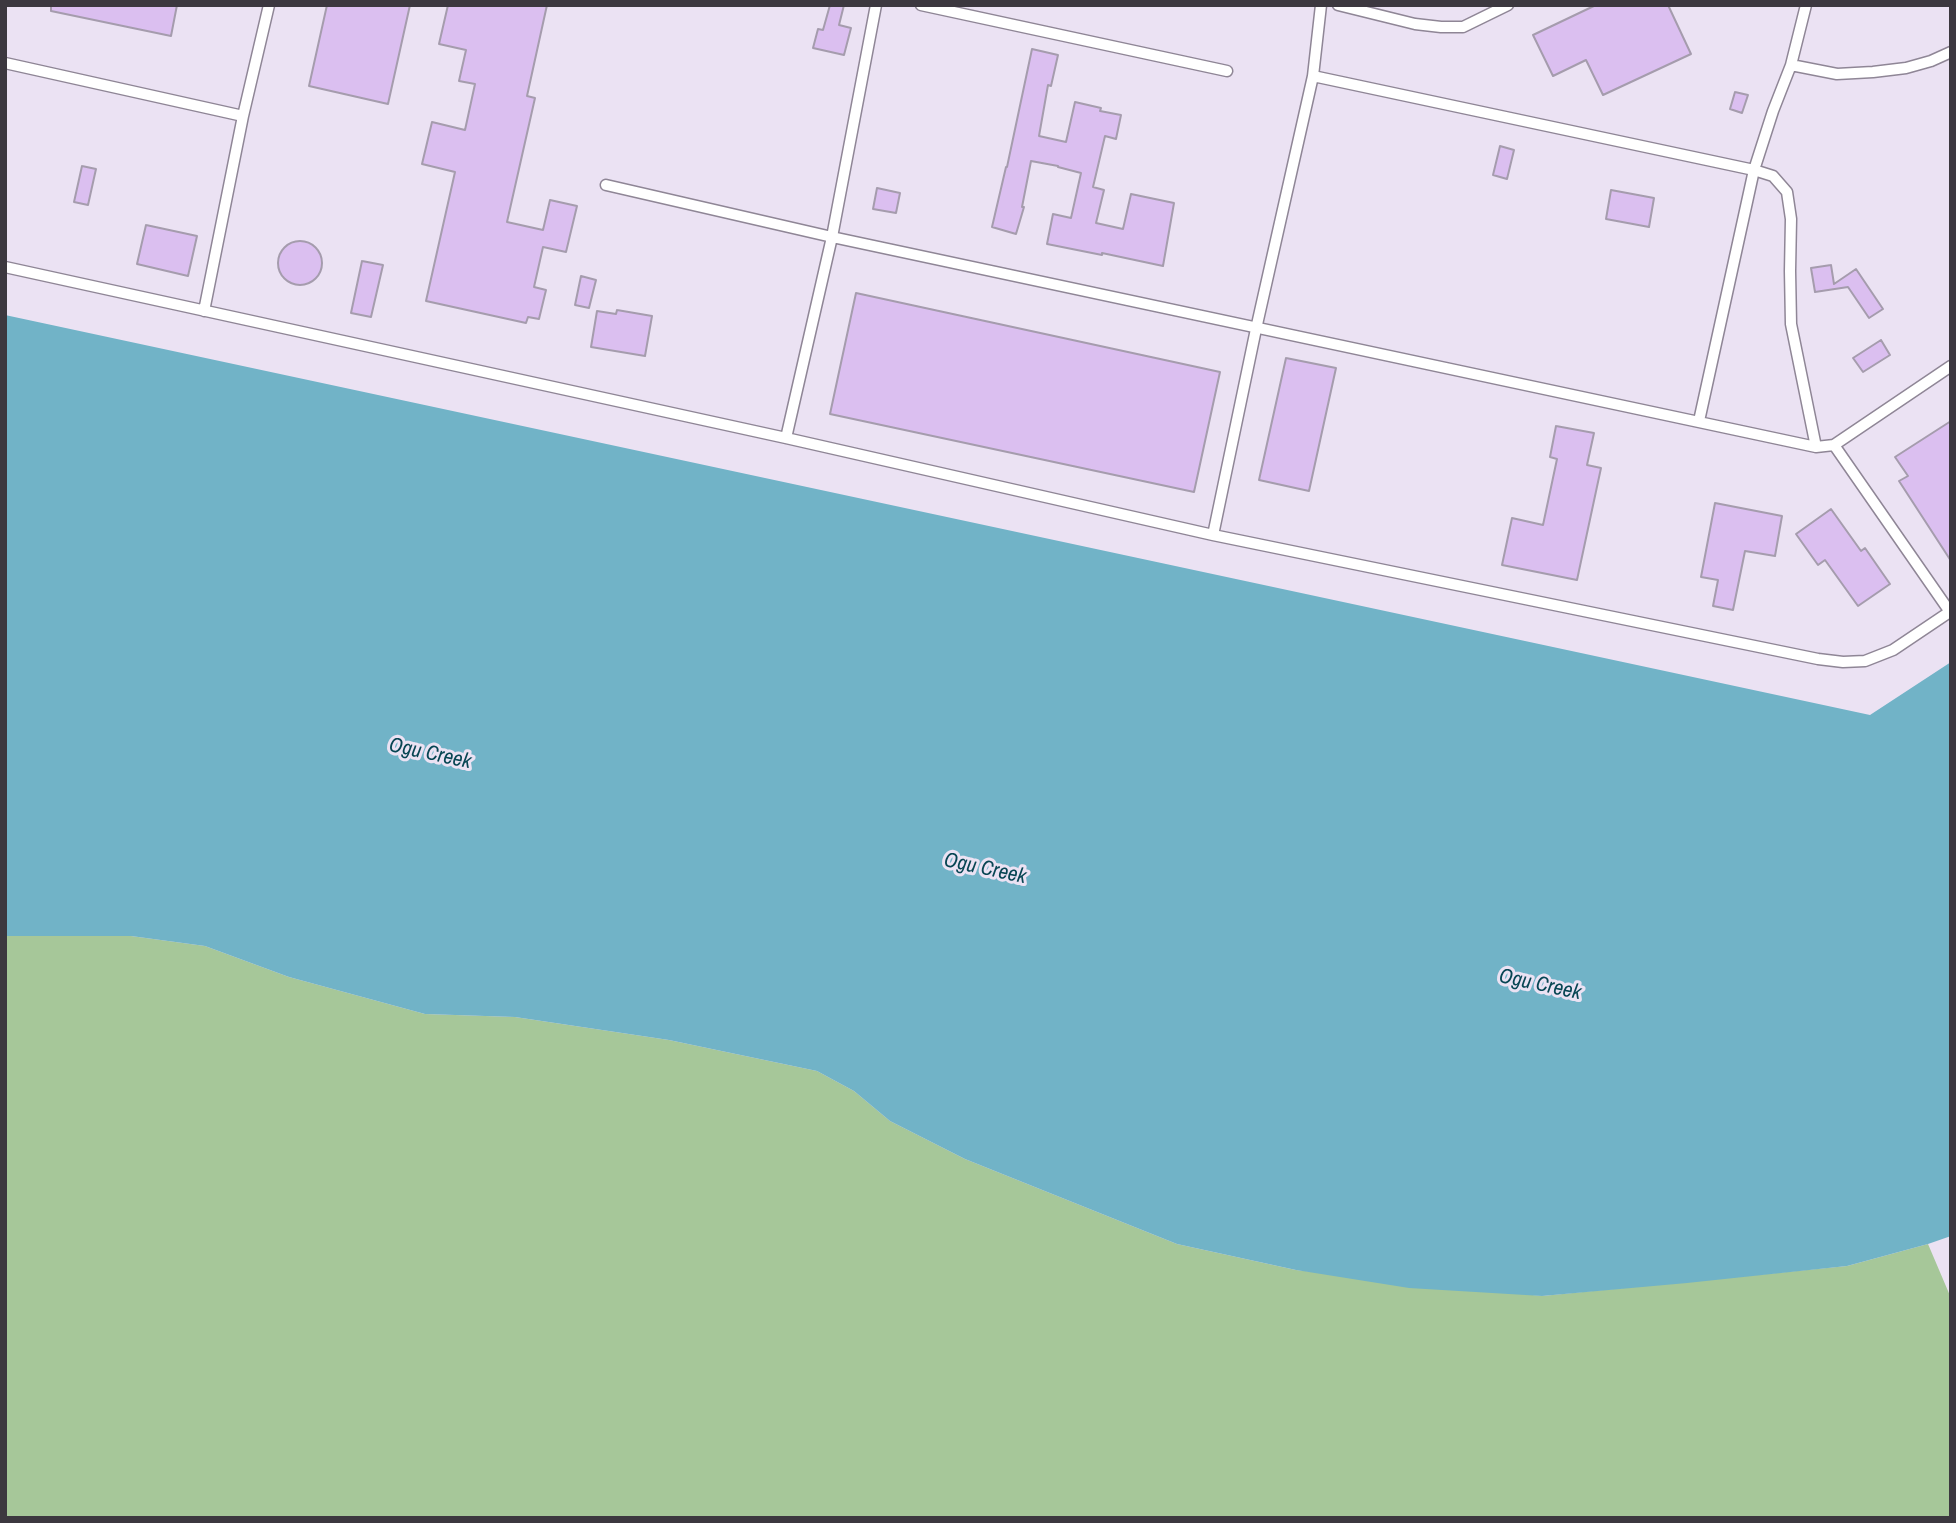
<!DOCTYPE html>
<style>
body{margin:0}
#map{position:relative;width:1956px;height:1523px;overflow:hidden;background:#ebe2f3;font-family:"Archivo Narrow",sans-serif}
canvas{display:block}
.frame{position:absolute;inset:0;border:7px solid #3c383f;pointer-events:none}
</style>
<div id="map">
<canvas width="1956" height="1523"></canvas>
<div class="frame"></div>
</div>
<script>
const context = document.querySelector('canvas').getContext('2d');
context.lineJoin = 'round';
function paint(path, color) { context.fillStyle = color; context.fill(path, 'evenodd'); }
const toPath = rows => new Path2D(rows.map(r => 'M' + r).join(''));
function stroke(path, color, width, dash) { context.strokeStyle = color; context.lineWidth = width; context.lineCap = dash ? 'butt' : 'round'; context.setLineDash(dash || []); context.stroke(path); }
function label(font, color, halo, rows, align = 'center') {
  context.font = font + ' "Archivo Narrow",sans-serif'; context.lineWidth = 6; context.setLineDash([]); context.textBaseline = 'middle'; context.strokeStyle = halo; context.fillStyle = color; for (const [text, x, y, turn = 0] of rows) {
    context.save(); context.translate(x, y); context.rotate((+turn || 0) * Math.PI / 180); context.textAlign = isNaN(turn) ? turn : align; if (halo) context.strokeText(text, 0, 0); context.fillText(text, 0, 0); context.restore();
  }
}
const green = toPath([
 [5,936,131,936,205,946,289,977,425,1014,515,1017,669,1040,817,1071,854,1091,890,1121,965,1159,1177,1244,1296,1270,1542,1296,1847,1266,1928,1244,1951,1298,1951,1518,5,1518]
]);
const water = toPath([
 [5,315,1870,715,1951,662,1951,1236,1928,1244,1847,1266,1687,1283,1542,1296,1409,1288,1296,1270,1177,1244,965,1159,890,1121,854,1091,817,1071,669,1040,515,1017,425,1014,289,977,205,946,131,936,5,936]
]);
const building = toPath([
 [51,5,177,5,171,36,51,11,51,5],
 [327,5,410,5,388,104,309,86,327,5],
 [448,5,547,5,527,96,535,98,507,222,543,230,550,200,577,206,566,252,543,247,534,287,546,290,539,319,528,317,526,323,426,301,455,172,422,164,432,122,465,130,475,84,459,81,466,50,439,44,448,5],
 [830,5,844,5,839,25,851,28,844,55,813,48,818,29,823,30,830,5],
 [1596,5,1668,5,1691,54,1603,95,1586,60,1553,76,1533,35,1596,5],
 [1032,49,1058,55,1051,86,1048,85,1039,136,1066,142,1075,102,1101,108,1100,111,1121,115,1116,139,1105,136,1093,187,1104,190,1096,223,1123,229,1131,194,1174,203,1163,266,1102,253,1102,255,1047,244,1053,214,1071,218,1081,173,1058,167,1058,166,1031,161,1022,207,1024,207,1016,234,992,227,1006,167,1007,167,1032,49],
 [1735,92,1748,95,1742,113,1730,109,1735,92],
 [1500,146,1514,150,1507,179,1493,175,1500,146],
 [82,166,96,169,88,205,74,202,82,166],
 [877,188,900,193,896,213,873,209,877,188],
 [1611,190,1654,198,1649,227,1606,219,1611,190],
 [146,225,197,236,188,276,137,264,146,225],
 '278 263a22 22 0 1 1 44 0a22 22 0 1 1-44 0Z',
 [362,261,383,265,371,317,351,313,362,261],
 [1831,265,1834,284,1856,269,1883,309,1869,318,1848,287,1815,292,1811,268,1831,265],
 [581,276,596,280,589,308,575,305,581,276],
 [856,293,1220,372,1194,492,830,414,856,293],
 [617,310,652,316,645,356,591,347,597,311,616,314,617,310],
 [1881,340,1890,355,1863,372,1853,358,1881,340],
 [1286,358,1336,368,1309,491,1259,480,1286,358],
 [1951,421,1951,561,1899,481,1908,476,1895,457,1951,421],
 [1556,426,1594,433,1587,465,1601,468,1577,580,1502,565,1512,518,1543,525,1557,459,1550,457,1556,426],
 [1715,503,1782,516,1775,556,1745,551,1733,610,1713,606,1718,580,1701,577,1715,503],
 [1831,509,1861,551,1865,548,1890,584,1858,606,1825,560,1818,565,1796,534,1831,509]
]);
const service = toPath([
 [921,5,1227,71],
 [1338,5,1415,24,1441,27,1463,27,1508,5],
 [5,63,243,116],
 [1791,65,1837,74,1873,72,1906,68,1931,61,1951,52],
 [1313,76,1754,170,1773,176,1787,192,1791,219,1790,271,1791,324,1816,447],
 [606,185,832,237,1816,447,1834,445,1951,366],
 [5,267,786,438,1213,535,1818,659,1843,662,1865,661,1893,650,1951,611],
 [204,311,243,116,269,5],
 [1699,421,1754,170,1773,111,1791,65,1806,5],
 [786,438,832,237,876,5],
 [1834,445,1950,612],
 [1213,535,1256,329,1313,76,1321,5]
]);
const waterNames = [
 ["Ogu Creek",430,754,12],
 ["Ogu Creek",985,869,12],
 ["Ogu Creek",1540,985,12]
];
paint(green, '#a6c799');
paint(water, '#71b3c7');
paint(building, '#dbbff0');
stroke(building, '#a59cad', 2);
stroke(service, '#8f8696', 13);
stroke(service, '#fff', 10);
label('italic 21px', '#074553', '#ebe2f3', waterNames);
</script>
